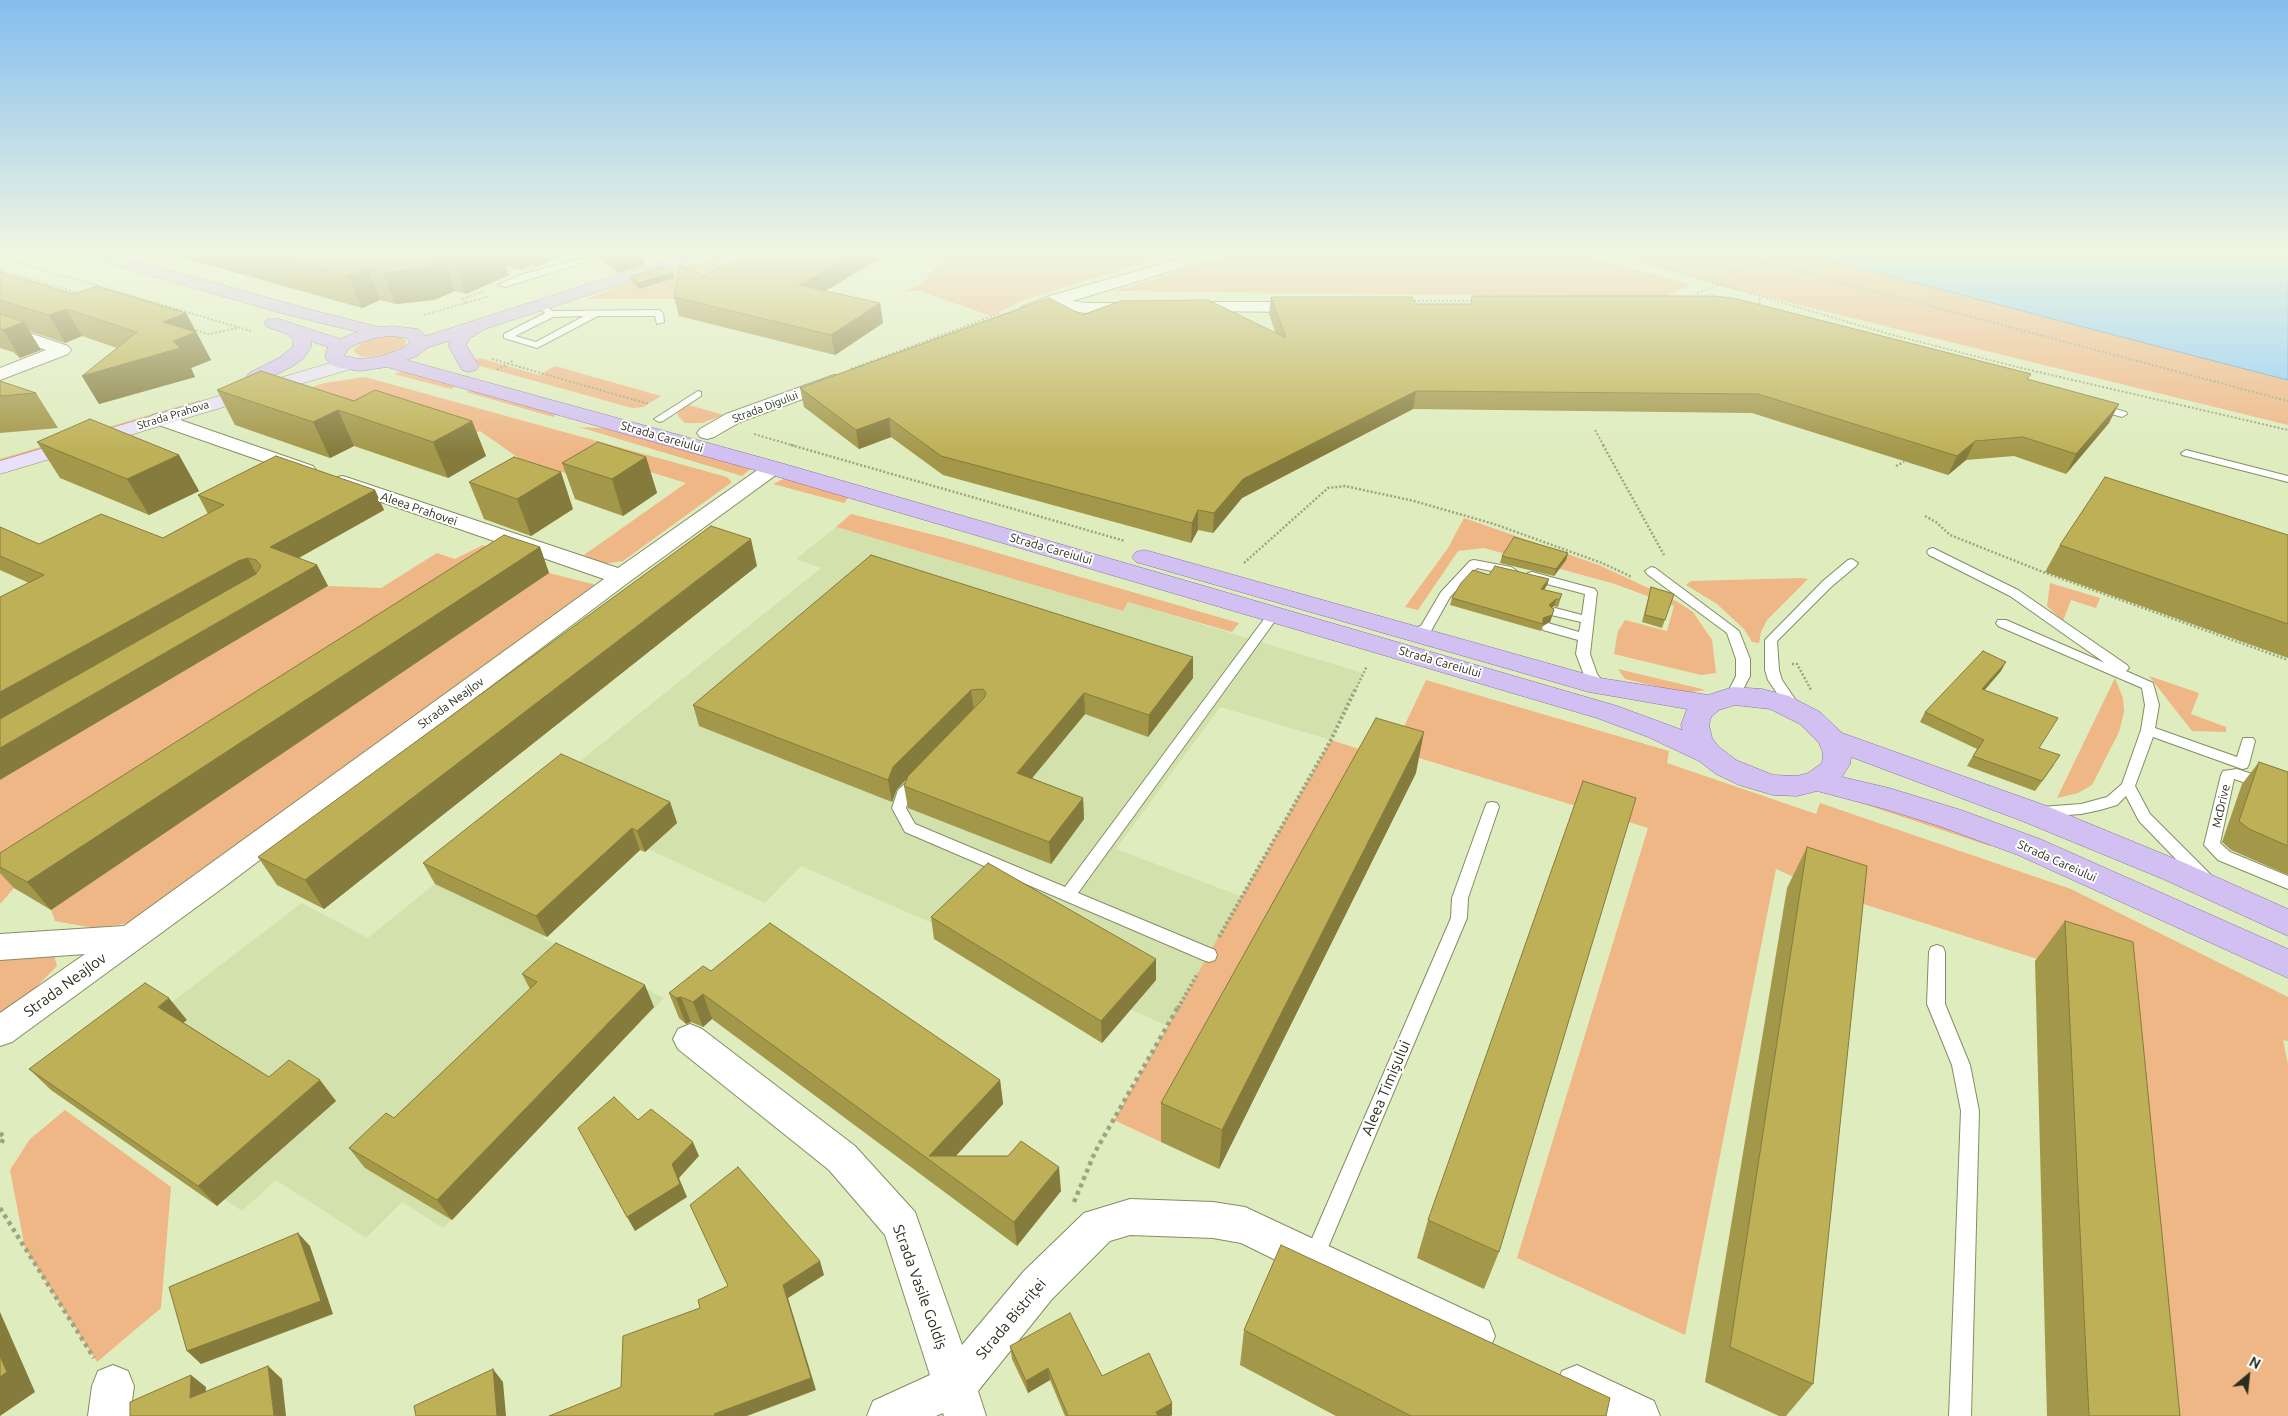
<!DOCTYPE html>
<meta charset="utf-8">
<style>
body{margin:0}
#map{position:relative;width:2288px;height:1416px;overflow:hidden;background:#dfecbe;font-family:Ubuntu,sans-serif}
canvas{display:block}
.north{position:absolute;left:2223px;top:1351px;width:50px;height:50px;-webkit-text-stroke:4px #fff;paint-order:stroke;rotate:28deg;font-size:14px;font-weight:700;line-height:20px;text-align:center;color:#2a2f1d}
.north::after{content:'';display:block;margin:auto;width:18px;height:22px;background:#2a2f1d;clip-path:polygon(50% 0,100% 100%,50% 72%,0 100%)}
</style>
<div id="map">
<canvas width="2288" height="1416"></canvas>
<div class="north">N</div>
</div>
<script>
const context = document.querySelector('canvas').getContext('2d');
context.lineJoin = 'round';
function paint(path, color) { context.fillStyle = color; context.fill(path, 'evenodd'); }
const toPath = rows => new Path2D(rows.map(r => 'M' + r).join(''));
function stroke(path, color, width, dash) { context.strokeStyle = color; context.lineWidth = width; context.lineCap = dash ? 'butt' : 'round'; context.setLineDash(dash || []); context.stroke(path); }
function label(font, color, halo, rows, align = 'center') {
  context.font = font + ' Ubuntu,sans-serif'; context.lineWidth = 4; context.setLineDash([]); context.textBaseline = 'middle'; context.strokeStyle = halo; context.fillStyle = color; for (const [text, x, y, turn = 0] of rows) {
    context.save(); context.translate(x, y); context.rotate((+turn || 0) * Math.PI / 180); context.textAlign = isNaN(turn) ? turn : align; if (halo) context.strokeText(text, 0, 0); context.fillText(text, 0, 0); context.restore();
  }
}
const built = toPath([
 [836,527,1123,611,1128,602,1363,673,1331,740,1220,707,1116,849,1243,897,1168,1026,801,866,765,903,535,797,821,568,796,559],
 [512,821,617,870,543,938,664,998,443,1228,402,1202,366,1238,276,1180,242,1211,60,1087,302,903,368,938]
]);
const green = toPath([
 [722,255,724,255,729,266,745,271,673,299,586,299,631,282,640,289,662,273],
 [939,255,1170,255,1026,299,991,316,920,291,901,292,922,284,936,267],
 [1230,255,1586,255,1691,285,1663,297,1114,291],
 [1616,255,2288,255,2288,425,1718,285],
 [397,336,406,340,405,346,386,355,362,357,354,352,354,349,364,342,380,337],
 [480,358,539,375,555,366,661,396,643,407,632,408,470,363],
 [402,371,458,384,451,389,394,374],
 [365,377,727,477,732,482,623,561,603,564,584,555,686,483,618,462,591,481,520,459,480,431,466,439,274,400,324,383],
 [473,389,558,413,553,417,466,392],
 [200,400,203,403,0,466,0,459],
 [689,405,724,415,702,423,685,423,678,416,678,411],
 [579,427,618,429,753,467,742,476],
 [788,477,851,494,844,503,773,484],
 [851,514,946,538,1239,623,1232,632,1128,602,1123,611,836,527],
 [1464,518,1599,565,1676,601,1693,612,1712,640,1716,673,1701,675,1614,654,1618,631,1625,620,1667,631,1674,606,1615,584,1484,548,1458,551,1418,610,1405,607,1448,548],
 [483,545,515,561,14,888,0,904,0,780,328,586,381,588,437,553,455,559],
 [549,573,600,586,131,923,94,928,55,921,51,910],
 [1802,578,1808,579,1767,620,1761,632,1759,643,1752,642,1744,629,1717,604,1686,585,1691,581],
 [2050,583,2100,598,2096,608,2071,600,2063,621,2047,606],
 [1618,669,1706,690,1684,693,1625,679],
 [2149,676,2199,693,2191,714,2226,727,2226,732,2192,731],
 [2115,678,2123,698,2124,712,2119,732,2092,785,2078,793,2057,798],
 [1426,680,1669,751,1667,763,1816,814,1820,803,2071,889,2288,997,2288,1041,2283,1040,2288,1064,2288,1416,2159,1416,2072,970,1832,894,1776,869,1685,1335,1517,1258,1648,828,1393,750],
 [1331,740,1371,753,1370,757,1161,1142,1114,1120],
 [1825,791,1992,841,1990,846],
 [51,945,57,966,25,998,0,1016,0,947],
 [65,1110,171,1187,161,1308,97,1362,25,1248,10,1170,30,1139]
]);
const water = toPath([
 [1809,255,2288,255,2288,380,2183,353,1809,255]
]);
const pathFar3 = toPath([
 [1620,255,1889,334,2017,367,2288,430],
 [1738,255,2288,401],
 [0,257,251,331],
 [0,269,81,294],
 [1695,297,1698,293,1718,285],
 [1410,301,1474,301],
 [466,303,461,299,485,291],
 [1759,308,1760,297],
 [424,315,490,296],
 [192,329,209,334,238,328],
 [492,359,649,404],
 [851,369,998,314,1002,316],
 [497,370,514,360],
 [1595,430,1604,446],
 [754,434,795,446]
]);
const pathFar2 = toPath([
 [791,445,1125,541],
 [1603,445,1664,555],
 [1896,466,1904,462],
 [1925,516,1936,522,1950,535,2043,572,2288,660],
 [1244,563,1328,488,1345,486,1414,501,1494,524,1602,563,1632,577],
 [1792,664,1797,664,1811,690],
 [1355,691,1367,666]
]);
const pathFar1 = toPath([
 [1219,937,1331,740,1355,690],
 [1178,1008,1198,973]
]);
const path = toPath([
 [0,1133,4,1137,0,1146],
 [1074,1202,1095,1152,1178,1007],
 [0,1208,94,1358]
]);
const lane = toPath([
 [594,255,607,255,505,287,498,285,523,274,594,255],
 [544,305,553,311,659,310,663,313,664,322,657,324,655,316,598,316,537,348,504,338,504,334,545,313,540,308,544,305],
 [584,316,536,342,515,336,553,317,584,316],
 [698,391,701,392,701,396,663,421,659,422,654,419,698,391],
 [2098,404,2126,412,2127,414,2122,417,2094,409,2094,405,2098,404],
 [2186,450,2288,476,2288,482,2182,455,2181,453,2186,450],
 [1933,548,2018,590,2127,665,2129,668,2126,671,2153,683,2159,705,2155,728,2237,757,2243,738,2253,738,2255,741,2249,764,2247,768,2242,769,2153,737,2135,786,2150,814,2210,874,2212,878,2210,882,2204,884,2198,882,2139,821,2126,796,2117,805,2100,810,2081,814,2041,817,2036,816,2033,812,2036,808,2041,807,2081,804,2107,797,2122,784,2141,730,2145,705,2142,688,1998,626,1996,623,1998,620,2006,620,2105,663,2010,596,1929,555,1927,552,1929,549,1933,548],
 [1852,559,1858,563,1856,566,1831,587,1777,641,1779,670,1782,680,1801,708,1794,713,1789,711,1768,680,1765,670,1765,640,1823,581,1848,560,1852,559],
 [1474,560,1511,567,1517,571,1511,575,1477,568,1450,597,1431,631,1409,637,1404,636,1403,633,1404,630,1421,626,1441,592,1470,561,1474,560],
 [1651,567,1655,568,1739,631,1750,659,1750,676,1738,699,1728,699,1726,696,1736,676,1736,659,1727,633,1647,574,1645,571,1651,567],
 [1532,572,1595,589,1597,592,1590,654,1597,674,1606,686,1604,689,1594,689,1584,675,1576,654,1578,640,1543,630,1542,627,1548,623,1579,632,1581,622,1551,615,1549,612,1555,608,1582,615,1585,594,1528,579,1526,576,1528,573,1532,572],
 [1274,610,1280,614,1078,893,1215,950,1217,955,1215,960,1209,962,1203,960,905,832,892,808,898,790,913,776,918,775,923,776,925,780,910,796,906,808,915,824,1065,887,1270,611,1274,610],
 [2237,769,2288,786,2288,797,2234,779,2220,843,2230,852,2288,876,2288,889,2218,860,2204,845,2221,775,2223,771,2237,769],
 [1492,802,1497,803,1499,807,1468,898,1467,918,1321,1264,1314,1267,1307,1264,1304,1257,1451,918,1452,898,1485,807,1487,803,1492,802],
 [1937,945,1943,947,1945,952,1945,1004,1970,1065,1979,1111,1971,1416,1949,1416,1961,1111,1952,1065,1927,1004,1929,952,1931,947,1937,945]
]);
const street = toPath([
 [1193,255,1217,255,1214,258,1072,301,1085,303,1137,303,1143,304,1145,308,1143,312,1085,313,1052,307,1028,316,1022,315,1020,311,1022,307,1050,296,1193,255],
 [1188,302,1304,302,1310,303,1312,307,1310,311,1304,312,1182,311,1180,307,1182,303,1188,302],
 [0,323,68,346,71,350,68,354,0,380,0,368,46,350,0,334,0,323],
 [834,375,841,377,843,381,841,385,740,422,714,437,707,439,700,437,697,433,700,429,726,414,834,375],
 [160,413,313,466,316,470,313,474,306,476,299,474,153,423,150,419,153,415,160,413],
 [773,462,780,464,783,468,780,472,629,582,224,887,12,1042,0,1046,0,1013,85,954,0,960,0,934,124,926,604,579,335,486,332,482,335,478,342,476,349,478,618,568,766,464,773,462],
 [690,1024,702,1029,855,1146,915,1212,962,1345,1024,1271,1084,1213,1130,1199,1213,1202,1245,1207,1489,1321,1495,1336,1489,1351,1474,1357,1241,1243,1213,1238,1130,1235,1110,1241,1052,1299,978,1391,986,1416,944,1416,943,1413,936,1416,867,1416,873,1401,930,1375,885,1235,829,1170,678,1049,673,1039,678,1029,690,1024],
 [113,1365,128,1371,134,1386,130,1416,88,1416,92,1386,98,1371,113,1365],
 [1577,1365,1654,1401,1660,1416,1593,1416,1562,1401,1556,1386,1562,1371,1577,1365]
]);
const secondary = toPath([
 [347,358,354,360,356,364,354,368,0,474,0,461,347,358]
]);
const primary = toPath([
 [71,255,116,255,293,305,378,327,392,326,418,329,426,336,679,255,703,255,701,258,485,329,470,338,466,345,479,366,476,370,469,372,462,370,448,345,451,340,427,348,417,356,406,360,781,463,1617,706,1682,730,1681,725,1687,709,1589,692,1136,562,1132,557,1136,552,1144,550,1152,552,1600,678,1708,695,1733,687,1762,689,1789,696,1820,712,1842,733,2044,805,2185,863,2288,909,2288,936,2163,879,2022,821,1851,757,1850,764,1842,777,1889,788,1961,810,2040,839,2288,949,2288,978,2018,855,1939,826,1885,809,1817,791,1797,796,1773,795,1739,785,1716,774,1699,761,1648,737,1597,718,765,473,387,367,360,371,340,368,331,365,325,357,328,347,311,341,311,347,303,359,293,366,263,381,256,383,249,381,246,377,249,373,279,358,293,347,293,340,287,334,267,327,264,323,267,319,279,319,340,339,358,332,281,313,114,265,73,258,71,255],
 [392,336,407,338,410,343,403,348,383,356,360,359,344,356,348,349,357,344,379,337,392,336],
 [1735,705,1770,709,1800,724,1819,743,1823,753,1822,763,1808,773,1797,776,1773,775,1736,760,1719,747,1712,738,1709,725,1711,717,1719,710,1735,705]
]);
const pathBridge = toPath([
 [1718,285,1758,255]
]);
const wall = toPath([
 [173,255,565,255,536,267,531,265,521,270,506,266,509,275,466,294,455,291,434,300,396,304,380,300,362,308],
 [598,255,642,255,644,264,618,273,600,259],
 [886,255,825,291,880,303,883,323,835,355,679,316,674,297,704,276],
 [0,269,2,272,74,294,186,313,211,360,191,368,195,377,99,404,82,376,117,348,82,336,65,343,29,331,41,350,20,358,13,352,0,348],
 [630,277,674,278,639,289,632,283],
 [1472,296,2028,379,2109,423,2066,474,2014,456,1966,460,1948,475,1752,413,1413,409,1242,498,1213,533,1198,530,1191,543,943,475,891,437,859,449,804,407,800,388,1082,315,1276,334,1269,314,1271,297,1415,304,1471,304],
 [0,381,36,393,58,428,0,433],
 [217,390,354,401,472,421,486,456,448,478,354,446,330,458,235,425],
 [37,442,179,455,199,491,149,515,60,478],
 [646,457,657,493,623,516,575,499,562,463],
 [469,482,573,509,531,536,484,519],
 [375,490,384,510,298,558,317,565,328,586,29,583,0,570,0,527,39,544,163,538,208,514,198,495],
 [2288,535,2288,658,2045,572,2060,545],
 [540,547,549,573,51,910,14,888,0,873,0,853],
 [1568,553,1566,560,1554,576,1500,563,1502,556],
 [757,566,324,909,277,885,258,857],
 [1489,575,1549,579,1547,585,1544,590,1562,594,1558,607,1554,606,1552,608,1554,610,1550,622,1543,625,1541,631,1450,605,1452,598],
 [1651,587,1674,594,1662,628,1642,622],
 [1193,657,1193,678,1148,737,1085,714,1032,778,1083,798,1084,819,1051,864,908,808,904,786,907,778,897,789,892,802,699,726,693,705],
 [2001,671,1984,690,2039,748,2054,765,2035,791,1967,766,1977,749,1920,722,1925,712],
 [2259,762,2288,772,2288,875,2231,850,2222,842,2242,784],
 [1416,773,1219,1169,1161,1142,1161,1103],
 [670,802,677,823,645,852,640,850,547,937,435,884,423,863],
 [1807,847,1813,1384,1786,1416,1779,1416,1705,1382,1787,888],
 [931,917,1156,980,1102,1043,934,939],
 [2065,921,2180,1416,2047,1416,2035,961],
 [711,971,1000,1080,1003,1104,956,1156,1061,1191,1017,1246,712,1019,703,1027,691,1022,686,1024,679,1018,669,993],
 [522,974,654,1007,452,1220,365,1168,349,1148,394,1118,530,989],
 [187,1020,183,1022,269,1077,336,1101,217,1206,51,1090,29,1069],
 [1428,1220,1499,1252,1484,1289,1417,1258],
 [1244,1330,1606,1416,1336,1416,1240,1365],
 [1010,1346,1102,1376,1172,1415,1170,1416,1065,1416,1050,1380,1028,1393,1012,1359]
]);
const shadedWall = toPath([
 [402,255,502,255,509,275,466,294,455,262,444,260,455,291,434,300,396,304,383,273,408,270],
 [516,255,528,255,531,265,521,270],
 [532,255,565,255,536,267],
 [613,255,642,255,644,264,618,273],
 [853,255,886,255,803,304,799,285],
 [367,268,380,300,362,308,348,276],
 [673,273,674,278,639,289,638,283],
 [880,303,883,323,835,355,831,335],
 [66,309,82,336,65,343,49,315],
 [186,313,211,360,191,368,195,377,99,404,82,376,163,322],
 [24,322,41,350,20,358,3,330],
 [1416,391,1413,409,1242,498,1213,533,1214,513,1243,479],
 [2119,404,2109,423,2066,474,2076,454],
 [338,410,354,446,330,458,313,422],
 [889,418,891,437,859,449,856,430],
 [472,421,486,456,448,478,433,442],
 [1975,441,1966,460,1948,475,1957,456],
 [179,455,199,491,149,515,127,479],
 [646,457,657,493,623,516,612,479],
 [561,472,573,509,531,536,517,499],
 [375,490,384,510,281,568,270,547],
 [1198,510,1198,530,1191,543,1192,523],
 [751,539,757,566,324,909,305,880],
 [540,547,549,573,51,910,27,882],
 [1568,553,1566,560,1554,576,1556,569],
 [248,558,259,579,0,723,0,692,238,561],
 [317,565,328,586,0,780,0,748],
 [1549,579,1547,585,1540,596,1541,589],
 [1556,599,1554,606,1547,612,1549,605],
 [1554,610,1550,622,1543,625,1543,618],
 [1193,657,1193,678,1148,737,1149,715],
 [2006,662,2001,671,1977,699,1982,689],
 [971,690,974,711,897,789,892,802,888,780,893,767],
 [1084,693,1085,714,1019,794,1017,773],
 [1424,732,1416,773,1219,1169,1222,1130],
 [1083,798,1084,819,1051,864,1049,842],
 [670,802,677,823,645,852,637,831],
 [632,828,640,850,547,937,536,916],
 [1156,959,1156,980,1102,1043,1101,1021],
 [645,985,654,1007,452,1220,437,1200],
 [703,994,712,1019,703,1027,693,1002],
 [681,997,691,1022,686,1024,676,998],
 [169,998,187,1020,176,1028,158,1007],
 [320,1080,336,1101,217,1206,198,1186],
 [1000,1080,1003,1104,943,1170,929,1156],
 [693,1142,699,1156,679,1178,687,1197,635,1231,627,1217,672,1164],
 [1059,1167,1061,1191,1017,1246,1014,1222],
 [298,1233,310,1246,333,1314,201,1364,187,1351],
 [820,1261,824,1275,788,1298,816,1390,747,1416,715,1416,714,1414,783,1285],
 [0,1312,35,1392,0,1416],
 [268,1366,282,1379,286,1416,274,1416],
 [1048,1368,1050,1380,1028,1393,1026,1381],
 [493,1369,503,1382,506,1416,497,1416],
 [191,1375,206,1387,205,1410,190,1398],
 [1172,1403,1172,1415,1170,1416,1156,1416,1156,1412]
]);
const building = toPath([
 [270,255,387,255,398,257,405,255,473,255,455,262,444,260,422,268,383,273,367,268,348,276,270,255],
 [746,255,853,255,799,285,880,303,831,335,674,297,680,265,704,276,746,255],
 [661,267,673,273,638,283,630,277,661,267],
 [0,272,74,294,96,286,186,313,163,322,196,332,173,341,180,348,82,376,137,332,66,309,49,315,0,300,0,272],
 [1472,296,1714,296,1733,298,2031,374,2027,379,2119,404,2076,454,2023,437,1975,441,1957,456,1758,394,1416,391,1243,479,1214,513,1198,510,1192,523,941,456,889,418,856,430,800,388,1049,298,1082,315,1121,301,1208,300,1286,338,1271,297,1412,297,1415,304,1471,304,1472,296],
 [0,314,24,322,3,330,0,328,0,314],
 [261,371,354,401,375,390,472,421,433,442,338,410,313,422,217,390,261,371],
 [0,381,36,393,0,396,0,381],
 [90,419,179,455,127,479,37,442,90,419],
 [598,442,646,457,612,479,562,463,598,442],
 [276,456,375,490,270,547,317,565,0,748,0,719,256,574,261,566,256,560,248,558,238,561,0,692,0,597,44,575,0,556,0,527,39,544,101,514,163,538,224,505,198,495,276,456],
 [514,457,561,472,517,499,469,482,514,457],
 [2105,477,2288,535,2288,624,2060,545,2105,477],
 [711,526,751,539,305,880,258,857,711,526],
 [504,535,540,547,27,882,0,867,0,853,504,535],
 [1514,537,1568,553,1556,569,1502,556,1514,537],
 [871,555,1193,657,1149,715,1084,693,1017,773,1083,798,1049,842,904,786,908,776,984,698,986,693,983,689,971,690,893,767,888,780,693,705,871,555],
 [1495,566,1549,579,1541,589,1562,594,1559,600,1556,599,1549,605,1554,610,1552,615,1543,618,1543,624,1452,598,1461,583,1473,570,1489,575,1495,566],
 [1651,587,1674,594,1665,620,1645,615,1651,587],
 [1983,651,2006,662,1982,689,2058,718,2039,748,2060,755,2042,781,1973,756,1984,740,1925,712,1983,651],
 [1376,718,1424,732,1222,1130,1161,1103,1376,718],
 [561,754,670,802,637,831,632,828,536,916,423,863,561,754],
 [2259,762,2288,772,2288,846,2249,829,2239,821,2259,762],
 [1583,781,1636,798,1499,1252,1428,1220,1583,781],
 [1807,847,1867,866,1813,1384,1730,1347,1807,847],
 [988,863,1156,959,1101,1021,931,917,988,863],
 [2065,921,2133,942,2180,1416,2089,1416,2065,921],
 [770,923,1000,1080,929,1156,1008,1156,1021,1141,1059,1167,1014,1222,703,994,693,1002,681,997,676,998,669,993,703,966,711,971,770,923],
 [556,943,645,985,437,1200,349,1148,386,1113,394,1118,537,982,522,974,556,943],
 [145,983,169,998,158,1007,269,1077,289,1060,320,1080,198,1186,29,1069,145,983],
 [614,1097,638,1120,651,1109,693,1142,672,1164,680,1184,627,1217,578,1128,614,1097],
 [738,1167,820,1261,783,1285,811,1378,714,1414,715,1416,549,1416,621,1387,623,1336,700,1308,698,1300,728,1286,690,1205,738,1167],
 [298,1233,321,1301,187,1351,169,1287,298,1233],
 [1281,1245,1610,1398,1606,1416,1411,1416,1244,1330,1281,1245],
 [1070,1313,1102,1376,1149,1353,1172,1403,1156,1412,1158,1416,1068,1416,1048,1368,1026,1381,1010,1346,1070,1313],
 [0,1356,7,1372,0,1377,0,1356],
 [268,1366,274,1416,130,1416,130,1402,191,1375,190,1398,268,1366],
 [493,1369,497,1416,416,1416,414,1406,493,1369]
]);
const farStreetnames = [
 ["Strada Digului",765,407,-21],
 ["Strada Prahova",173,415,-17]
];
const streetNames = [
 ["Strada Careiului",662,437,16],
 ["Aleea Prahovei",419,509,19],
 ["Strada Careiului",1051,549,16],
 ["Strada Careiului",1440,662,16],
 ["Strada Neajlov",451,703,-36],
 ["McDrive",2221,806,-77],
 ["Strada Careiului",2057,861,24]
];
const nearStreetnames = [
 ["Strada Neajlov",65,985,-36],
 ["Aleea Timișului",1386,1088,-67],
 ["Strada Vasile Goldiș",920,1287,70],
 ["Strada Bistriței",1011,1319,-50]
];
paint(built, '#d3e2ad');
paint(green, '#efb686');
paint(water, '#8ecdfa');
stroke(water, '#709eb8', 1);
stroke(lane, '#828e63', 2);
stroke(street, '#828e63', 2);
stroke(secondary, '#828e63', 1);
stroke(primary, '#8572a2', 1);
stroke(pathFar3, '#9ba582', 2, [2, 2]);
stroke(pathFar2, '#9ba582', 2.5, [2, 2]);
stroke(pathFar1, '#9ba582', 4, [2.5, 2.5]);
stroke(path, '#9ba582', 4.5, [4, 4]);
paint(lane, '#fff');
paint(street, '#fff');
paint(secondary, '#e9e0f9');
paint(primary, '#d3c0f2');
stroke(pathBridge, '#9ba582', 2, [2, 2]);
paint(wall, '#a3974a');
paint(shadedWall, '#857b3c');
paint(building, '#beb056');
stroke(building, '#857b3c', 1);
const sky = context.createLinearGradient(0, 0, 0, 453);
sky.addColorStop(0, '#84beef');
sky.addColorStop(0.56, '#f1f6e2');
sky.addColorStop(1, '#f1f6e200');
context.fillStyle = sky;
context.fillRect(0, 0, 2288, 453);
label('11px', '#2a2f1d', '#fff', farStreetnames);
label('12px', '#2a2f1d', '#fff', streetNames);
label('15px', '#2a2f1d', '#fff', nearStreetnames);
</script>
